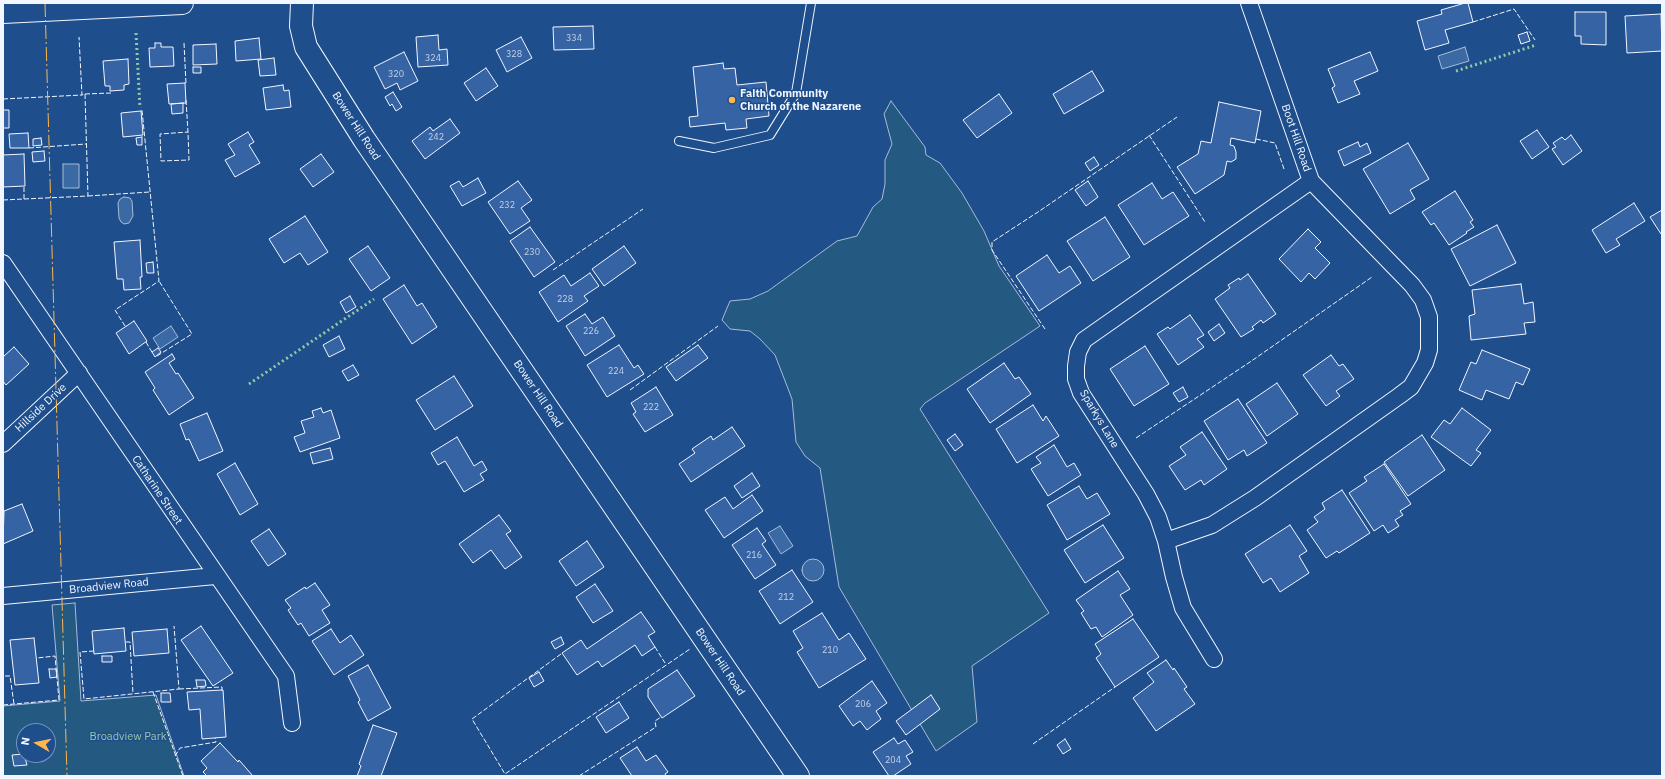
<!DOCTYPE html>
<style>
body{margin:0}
#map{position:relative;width:1665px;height:779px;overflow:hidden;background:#1f4e8c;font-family:"IBM Plex Sans",sans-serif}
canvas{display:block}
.frame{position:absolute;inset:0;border:4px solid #f2f6ff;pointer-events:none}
.north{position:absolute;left:16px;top:723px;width:40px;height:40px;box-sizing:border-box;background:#1f4e8c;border:1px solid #7391ba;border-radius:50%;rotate:279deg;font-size:11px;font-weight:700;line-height:16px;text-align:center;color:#f2f6ff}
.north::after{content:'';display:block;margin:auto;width:14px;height:18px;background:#ffb74d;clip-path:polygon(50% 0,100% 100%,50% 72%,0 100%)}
</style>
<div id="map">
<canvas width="1665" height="779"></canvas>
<div class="frame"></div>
<div class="north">N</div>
</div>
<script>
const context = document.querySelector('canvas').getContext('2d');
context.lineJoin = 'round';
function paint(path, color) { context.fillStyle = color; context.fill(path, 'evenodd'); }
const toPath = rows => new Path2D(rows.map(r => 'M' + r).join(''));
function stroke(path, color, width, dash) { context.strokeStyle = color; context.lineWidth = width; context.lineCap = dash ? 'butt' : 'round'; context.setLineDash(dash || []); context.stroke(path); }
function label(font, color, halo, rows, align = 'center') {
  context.font = font + ' "IBM Plex Sans",sans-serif'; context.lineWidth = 3; context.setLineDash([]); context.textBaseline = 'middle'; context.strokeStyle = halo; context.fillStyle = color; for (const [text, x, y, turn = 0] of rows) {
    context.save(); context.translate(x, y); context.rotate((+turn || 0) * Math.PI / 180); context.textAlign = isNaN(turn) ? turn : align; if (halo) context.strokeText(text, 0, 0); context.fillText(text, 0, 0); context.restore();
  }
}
const green = toPath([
 [891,101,925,147,926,155,940,163,962,193,984,231,999,266,1040,326,925,403,920,409,1049,613,972,666,977,722,936,751,839,587,820,468,805,456,796,442,792,399,775,355,760,339,750,331,730,329,722,320,730,301,750,299,768,291,837,241,857,236,873,207,882,199,885,184,885,160,892,144,884,114,891,101],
 [75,603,81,701,156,695,184,776,3,776,3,706,60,701,52,605,75,603],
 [24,731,48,731,48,755,24,755,24,731]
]);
const water = toPath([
 [1465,47,1469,61,1442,69,1438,56,1465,47],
 [63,164,79,164,79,188,63,188,63,164],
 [124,197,130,198,132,201,133,216,129,223,124,224,121,222,119,218,118,203,120,199,124,197],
 [171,326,178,337,160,349,153,338,171,326],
 [780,526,793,546,781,554,768,533,780,526],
 '802 570a11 11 0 1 1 22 0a11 11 0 1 1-22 0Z'
]);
const building = toPath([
 [1465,3,1468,3,1473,22,1445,30,1449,43,1425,50,1417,21,1442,14,1441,10,1465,3],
 [1575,12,1606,12,1606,45,1581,44,1581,36,1575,36,1575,12],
 [1661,14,1662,51,1627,53,1625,16,1661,14],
 [593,26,594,49,554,50,553,27,593,26],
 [1527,32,1530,41,1521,44,1518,35,1527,32],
 [438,35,439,50,447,49,448,65,418,67,416,37,438,35],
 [521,37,532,58,507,72,496,50,521,37],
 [259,38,261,59,236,61,235,41,259,38],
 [155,43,161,43,161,47,173,47,174,66,150,67,149,48,155,48,155,43],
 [216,44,217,64,193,65,193,45,216,44],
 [404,52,418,81,400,90,397,83,385,89,374,67,404,52],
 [1370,52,1378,71,1354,81,1360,94,1338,103,1332,88,1335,86,1328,69,1370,52],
 [274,58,276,75,260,76,258,60,274,58],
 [128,59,129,84,124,85,124,90,110,91,110,86,105,86,103,61,128,59],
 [723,63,724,69,735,68,737,85,766,82,769,116,746,119,747,128,726,130,725,123,690,127,689,117,698,116,693,67,723,63],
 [193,67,201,67,201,73,193,73,193,67],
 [486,68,498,86,476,101,464,83,486,68],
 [1092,71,1104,91,1064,114,1053,94,1092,71],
 [185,83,186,103,169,104,167,84,185,83],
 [283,85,284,91,289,90,291,107,266,110,263,88,283,85],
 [393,92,402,107,396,111,392,104,390,106,385,97,393,92],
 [999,94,1012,113,977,138,963,120,999,94],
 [1219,102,1261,111,1255,143,1231,138,1230,145,1234,146,1236,152,1236,159,1231,162,1227,161,1224,175,1195,194,1177,167,1198,154,1201,141,1211,143,1219,102],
 [183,103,183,113,172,114,171,104,183,103],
 [3,110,9,110,9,128,3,128,3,110],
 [141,111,143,135,123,137,121,113,141,111],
 [450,119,460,133,425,159,412,141,430,127,433,131,450,119],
 [1537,130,1549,147,1532,159,1520,141,1537,130],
 [248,132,254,142,249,145,260,163,235,177,225,160,235,155,228,144,248,132],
 [28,133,29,148,10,148,9,134,28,133],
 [1571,135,1582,151,1563,165,1552,149,1556,147,1553,143,1562,137,1565,140,1571,135],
 [142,137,142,145,137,145,136,138,142,137],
 [41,138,42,145,33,146,33,139,41,138],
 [1358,142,1360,147,1367,143,1371,153,1344,166,1338,151,1358,142],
 [1408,143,1429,179,1410,190,1415,199,1390,214,1363,169,1408,143],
 [44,151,45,161,33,162,32,152,44,151],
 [24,154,25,186,3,187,3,155,24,154],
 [321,154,334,172,313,187,300,169,321,154],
 [1094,157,1099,165,1090,171,1085,163,1094,157],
 [478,178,486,193,462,206,450,186,459,181,463,187,478,178],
 [518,181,532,200,521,208,530,221,510,234,488,202,518,181],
 [1088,181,1098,197,1086,206,1075,190,1088,181],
 [1152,183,1162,199,1173,192,1189,216,1144,245,1118,205,1152,183],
 [1455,191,1473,220,1470,222,1474,227,1466,232,1467,233,1449,245,1434,223,1431,225,1422,212,1455,191],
 [1634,203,1645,221,1616,239,1620,245,1606,253,1592,230,1634,203],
 [1662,210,1662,234,1661,234,1650,217,1662,210],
 [305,216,328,252,308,265,300,253,284,263,269,239,305,216],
 [1105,217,1130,257,1093,281,1067,241,1105,217],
 [1497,225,1516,263,1470,286,1451,249,1497,225],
 [530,227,555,262,534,277,510,241,530,227],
 [1308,229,1321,242,1315,248,1330,263,1315,279,1309,273,1301,282,1279,259,1308,229],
 [140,240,142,277,140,277,141,289,124,290,123,279,117,279,114,242,140,240],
 [368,246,390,278,371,291,349,259,368,246],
 [624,246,636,263,604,286,592,269,624,246],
 [1047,255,1059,273,1070,266,1081,283,1039,311,1016,276,1047,255],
 [153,262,154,273,147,273,146,263,153,262],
 [590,273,599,286,584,296,588,301,558,322,539,292,564,275,571,286,590,273],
 [1248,274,1276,314,1263,323,1261,320,1252,327,1254,329,1241,337,1215,299,1230,288,1228,285,1239,278,1240,280,1248,274],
 [1521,284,1524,304,1533,302,1535,322,1524,323,1526,334,1471,340,1469,316,1475,314,1472,290,1521,284],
 [404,285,417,306,422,303,437,327,412,344,383,299,404,285],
 [350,296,356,307,346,313,340,302,350,296],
 [585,314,592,324,603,317,615,336,585,356,566,326,585,314],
 [1190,315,1204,335,1197,339,1204,347,1178,365,1157,334,1168,327,1170,329,1190,315],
 [134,321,147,341,129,354,116,333,134,321],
 [1219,324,1225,333,1214,341,1208,332,1219,324],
 [339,336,345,349,329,357,323,345,339,336],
 [619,345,634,368,638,365,644,374,607,397,587,365,619,345],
 [698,345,708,358,676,381,666,367,698,345],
 [1145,346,1169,384,1134,406,1110,369,1145,346],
 [14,347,29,364,6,385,3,381,3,357,14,347],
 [158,348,161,352,155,357,152,352,158,348],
 [1482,350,1530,369,1523,385,1516,382,1509,399,1486,390,1482,400,1459,390,1471,362,1476,364,1482,350],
 [172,354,175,359,169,363,176,374,178,373,194,398,169,415,153,390,155,388,145,372,172,354],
 [1331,355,1339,366,1343,364,1354,379,1336,391,1340,396,1326,406,1303,375,1331,355],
 [1004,363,1015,379,1019,377,1031,394,990,423,967,389,1004,363],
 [353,365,359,375,348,381,342,371,353,365],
 [454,376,473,406,435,430,416,400,454,376],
 [1277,383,1298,414,1267,436,1246,404,1277,383],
 [656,387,673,415,645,432,633,414,636,412,631,403,656,387],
 [1183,387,1188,397,1179,402,1173,393,1183,387],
 [1238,399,1267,443,1247,456,1244,450,1228,460,1204,421,1238,399],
 [1033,405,1043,421,1046,416,1059,436,1017,463,996,429,1033,405],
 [321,408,323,413,331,410,340,438,300,452,294,437,305,433,301,421,314,417,312,411,321,408],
 [1462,408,1491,430,1476,450,1481,453,1471,466,1431,437,1444,420,1450,424,1462,408],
 [207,413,223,451,199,461,189,439,186,440,180,424,207,413],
 [732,427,745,446,691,482,679,464,695,453,692,449,711,436,713,440,732,427],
 [1202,432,1227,469,1204,485,1201,480,1185,490,1169,466,1186,455,1180,447,1202,432],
 [955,434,963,445,955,451,947,440,955,434],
 [1422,435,1445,470,1408,496,1384,462,1422,435],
 [457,437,474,466,482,461,487,470,480,474,484,480,464,492,445,461,438,465,431,453,457,437],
 [1054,445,1067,467,1074,463,1081,475,1048,496,1031,469,1041,463,1036,457,1054,445],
 [330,448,333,459,313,464,310,453,330,448],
 [235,463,258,504,240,515,217,474,235,463],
 [1384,464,1411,504,1400,511,1403,515,1395,520,1399,526,1388,533,1383,525,1374,531,1349,493,1367,481,1364,477,1384,464],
 [752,473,760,486,742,498,734,486,752,473],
 [1079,486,1087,499,1097,493,1110,514,1067,540,1047,505,1079,486],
 [1342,490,1370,533,1339,553,1337,551,1326,558,1307,530,1318,522,1314,517,1325,509,1322,503,1342,490],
 [752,495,763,511,724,538,705,510,725,497,733,509,752,495],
 [22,504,33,531,3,544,4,511,22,504],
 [499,515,511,531,506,534,522,557,505,569,491,550,473,563,459,544,499,515],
 [1103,525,1124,558,1085,583,1064,550,1103,525],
 [1290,525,1307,551,1299,556,1309,573,1280,592,1271,578,1263,583,1245,554,1290,525],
 [757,528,766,541,762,544,776,565,755,579,732,545,757,528],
 [269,529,286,554,268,566,251,541,269,529],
 [587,541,604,567,576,586,559,561,587,541],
 [792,570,813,602,780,624,759,591,792,570],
 [1118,571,1130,589,1120,595,1133,615,1102,637,1096,627,1091,629,1081,613,1084,611,1076,600,1118,571],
 [315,583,330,605,322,610,330,623,309,636,301,623,298,625,288,610,291,608,285,600,305,587,306,589,315,583],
 [595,584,613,611,593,623,576,597,595,584],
 [641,612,655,632,648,636,655,647,642,656,635,645,602,667,598,661,577,675,562,653,581,640,587,649,641,612],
 [822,613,839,640,849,633,866,659,819,688,797,652,803,648,793,631,822,613],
 [1133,619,1159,657,1115,687,1096,658,1101,654,1095,644,1133,619],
 [201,626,233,673,213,686,181,640,201,626],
 [124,628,126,651,94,654,92,631,124,628],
 [167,629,169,653,134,656,132,632,167,629],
 [331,629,340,643,351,635,364,655,334,675,312,641,331,629],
 [561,637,564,644,555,649,551,642,561,637],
 [34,638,39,683,15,685,10,640,34,638],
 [102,656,112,656,112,662,102,662,102,656],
 [1166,660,1173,670,1174,668,1187,687,1184,689,1195,704,1156,731,1133,698,1154,682,1147,673,1166,660],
 [368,665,391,708,368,721,358,702,360,700,348,676,368,665],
 [49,669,56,669,57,677,50,678,49,669],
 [677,670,695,696,662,718,648,697,648,689,677,670],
 [539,672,544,681,534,687,529,678,539,672],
 [196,680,205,680,206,686,197,687,196,680],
 [872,681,887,703,876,711,881,719,867,730,860,721,853,726,839,706,872,681],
 [222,690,223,690,226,737,202,739,200,709,189,710,187,692,222,690],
 [161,693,170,693,171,702,161,702,161,693],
 [931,695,940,709,906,735,896,721,931,695],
 [619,702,629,718,606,733,596,717,619,702],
 [373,725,397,733,381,776,357,776,361,766,359,764,373,725],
 [894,738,898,744,905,740,913,752,906,756,911,764,893,776,889,776,873,752,894,738],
 [1065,739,1071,749,1063,754,1057,745,1065,739],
 [220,743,238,762,239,760,253,776,207,776,203,772,207,768,201,761,220,743],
 [637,747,646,761,656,755,668,772,665,774,666,776,632,776,620,758,637,747],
 [24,754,27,765,14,766,12,755,24,754]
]);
const lane = toPath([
 [679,141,714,148,770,135,796,93,811,3]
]);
const street = toPath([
 [3,263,286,676,292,723],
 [3,444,79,373],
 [1166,541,1212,525,1255,498,1399,396,1411,387,1425,363,1429,350,1429,317,1423,300,1412,285,1311,181,1249,3],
 [3,596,215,576],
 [1214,659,1183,608,1174,577,1166,541,1158,517,1146,494,1081,393,1076,379,1076,366,1078,352,1084,340,1311,181]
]);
const secondary = toPath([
 [302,3,301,26,306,47,364,139,798,776],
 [3,12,182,3]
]);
const hedge = toPath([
 [136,33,140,108],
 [1456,71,1536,45],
 [249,384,374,299]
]);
const fence = toPath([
 [1473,22,1514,9,1535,40],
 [184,43,186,84],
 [85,94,111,93,110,91],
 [3,99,82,95],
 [186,100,188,132,189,160,161,161,160,134,188,132],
 [1149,135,1205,222],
 [1256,139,1275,143,1284,169],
 [29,148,86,144],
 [88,196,150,192],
 [24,199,88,196,85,94,82,95,79,37],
 [3,200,24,199,24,186],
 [553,270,643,209],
 [125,326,115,310,159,281,142,110],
 [1045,329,992,250,992,242,1038,212,1177,117],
 [146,342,153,354],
 [157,356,192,334,159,281],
 [630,390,718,326],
 [1136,438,1250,362,1372,277],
 [126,642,130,642,133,694],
 [655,647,665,663],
 [94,651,80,652,84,699,179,689,174,626],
 [561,654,472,719,505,774,690,649],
 [5,676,10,676,14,704],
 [179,689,222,687,222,690],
 [153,692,183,776],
 [3,705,59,700,55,656,37,658],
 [1033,744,1115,687],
 [175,756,180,748,216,742,215,738],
 [579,776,656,727,655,721,661,717]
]);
const power = toPath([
 [45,3,67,776]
]);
const markers = [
 [732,100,4,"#ffb74d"]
];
const numberNames = [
 ["334",574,38],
 ["328",514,54],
 ["324",433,58],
 ["320",396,74],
 ["242",436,137],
 ["232",507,205],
 ["230",532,252],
 ["228",565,299],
 ["226",591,331],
 ["224",616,371],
 ["222",651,407],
 ["216",754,555],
 ["212",786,597],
 ["210",830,650],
 ["206",863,704],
 ["204",893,760]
];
const poiNames = [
 ["Faith Community",740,94],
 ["Church of the Nazarene",740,107]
];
const streetNames = [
 ["Bower Hill Road",356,126,57],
 ["Boot Hill Road",1296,138,71],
 ["Bower Hill Road",538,394,56],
 ["Hillside Drive",41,408,-43],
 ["Sparkys Lane",1099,419,59],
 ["Catharine Street",157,490,56],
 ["Broadview Road",109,586,-6],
 ["Bower Hill Road",720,662,56]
];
const parkNames = [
 ["Broadview Park",128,737]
];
paint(green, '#245a82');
stroke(green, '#a8bbd7', 1);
paint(water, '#3b69a3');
stroke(water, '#a8bbd7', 1);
paint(building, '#3563a3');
stroke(building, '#f2f6ff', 1);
stroke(lane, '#f2f6ff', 10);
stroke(street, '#f2f6ff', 18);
stroke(secondary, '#f2f6ff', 24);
stroke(lane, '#1f4e8c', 8);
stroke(street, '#1f4e8c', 16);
stroke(secondary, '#1f4e8c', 22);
stroke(hedge, '#97c8a6', 3, [2, 3]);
stroke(fence, '#f2f6ff', 1, [5, 2]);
stroke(power, '#ffb74d', 1, [14, 3, 2, 3]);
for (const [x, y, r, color] of markers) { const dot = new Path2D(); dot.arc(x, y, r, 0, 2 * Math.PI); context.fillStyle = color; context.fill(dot); stroke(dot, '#1f4e8c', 1.5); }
label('9px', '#c3d1e8', null, numberNames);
label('bold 11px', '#f2f6ff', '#1f4e8c', poiNames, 'left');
label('11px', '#f2f6ff', '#1f4e8c', streetNames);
label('11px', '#97c8a6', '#1f4e8c', parkNames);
</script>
